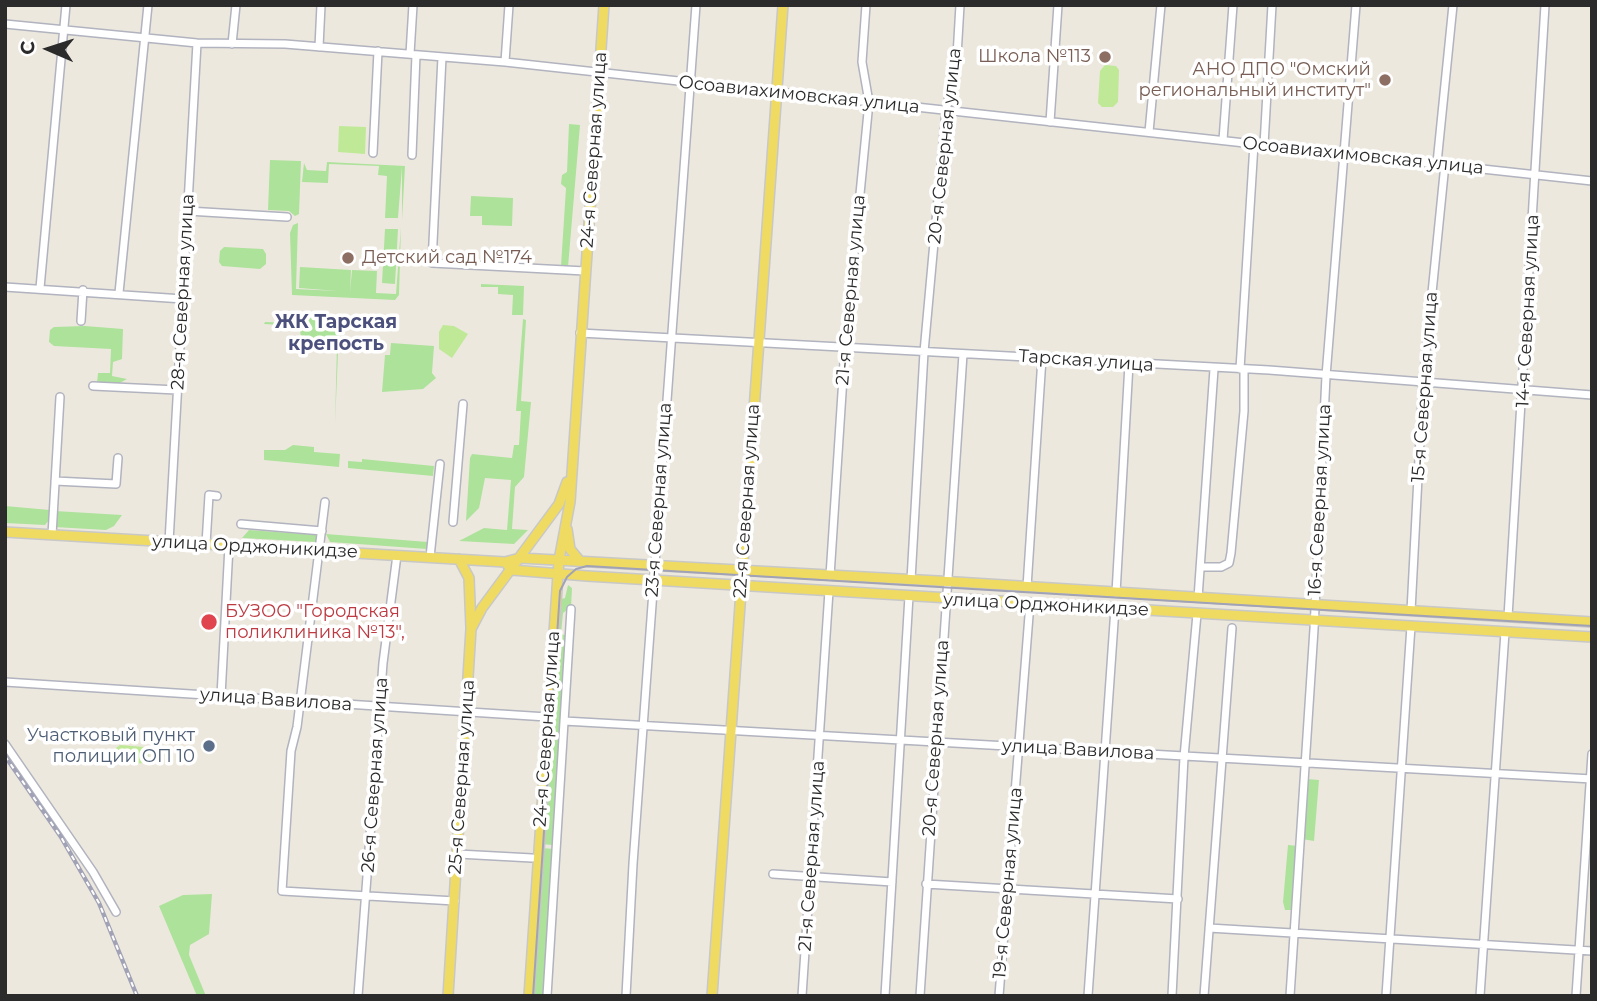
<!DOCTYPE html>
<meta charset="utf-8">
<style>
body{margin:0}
#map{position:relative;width:1597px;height:1001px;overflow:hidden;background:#ede8de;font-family:Montserrat,sans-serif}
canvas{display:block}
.frame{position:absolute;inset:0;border:7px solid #2b2b2b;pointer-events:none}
.north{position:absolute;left:14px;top:14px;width:70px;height:70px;-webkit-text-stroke:5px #fff;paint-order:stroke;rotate:273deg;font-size:19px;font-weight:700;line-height:28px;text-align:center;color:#2b2b2b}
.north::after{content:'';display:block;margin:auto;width:24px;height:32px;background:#2b2b2b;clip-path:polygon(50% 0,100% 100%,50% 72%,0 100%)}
</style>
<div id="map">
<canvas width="1597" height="1001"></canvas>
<div class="frame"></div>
<div class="north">С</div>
</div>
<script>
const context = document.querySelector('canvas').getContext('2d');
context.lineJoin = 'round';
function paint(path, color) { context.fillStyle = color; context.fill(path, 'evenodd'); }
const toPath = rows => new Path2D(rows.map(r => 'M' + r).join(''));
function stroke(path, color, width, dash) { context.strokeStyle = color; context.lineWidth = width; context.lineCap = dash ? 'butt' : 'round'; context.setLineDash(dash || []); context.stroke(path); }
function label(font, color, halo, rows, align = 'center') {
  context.font = font + ' Montserrat,sans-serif'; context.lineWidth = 7; context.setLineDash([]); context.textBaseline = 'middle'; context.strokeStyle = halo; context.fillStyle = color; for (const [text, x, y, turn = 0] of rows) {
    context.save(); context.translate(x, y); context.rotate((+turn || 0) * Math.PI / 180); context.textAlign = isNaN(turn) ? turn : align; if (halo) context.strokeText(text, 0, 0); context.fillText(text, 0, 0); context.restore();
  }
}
const green = toPath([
 [569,124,580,125,568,267,561,266,566,188,561,184,562,175,567,172],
 [270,160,301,161,299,214,295,216,289,211,268,210],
 [327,162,405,166,402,220,402,167,398,218,385,218,387,176,378,175,379,166,329,164,328,183,302,182,304,163,307,170,326,171],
 [471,196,513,198,512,226,482,225,482,216,470,216],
 [298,223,296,289,338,291,299,288,300,267,351,270,350,292,352,270,377,271,376,293,396,294,401,227,399,295,395,300,292,295,290,233,293,225],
 [385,229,398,229,395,284,382,283],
 [224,247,263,249,266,254,266,264,260,269,222,266,219,262,220,251],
 [481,284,524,286,523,315,512,315,513,295,498,294,498,287,481,287],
 [297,317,314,318,318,324,337,325,341,320,345,323,339,329,335,425,337,343,302,341,299,326,264,324,265,322,291,323],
 [523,319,526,320,521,401,531,402,524,477,515,487,512,529,528,530,514,544,459,541,484,528,507,530,511,480,485,478,479,508,466,521,470,458,472,454,512,458,514,445,519,445,521,411,516,411],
 [85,326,123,329,122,359,113,362,112,376,127,379,118,384,97,383,98,373,110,373,111,349,54,346,49,342,50,330,54,327],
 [391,343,434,346,432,373,436,378,423,389,382,392,385,355,390,355],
 [293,445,314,447,314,452,340,454,339,467,264,460,264,450,285,450],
 [362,459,434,466,433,476,348,468,348,461,362,462],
 [5,506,50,510,49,520,45,525,5,523],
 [55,511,122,515,114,526,106,530,54,527],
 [249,530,317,535,320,537,316,542,242,538],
 [326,534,428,542,428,546,427,549,330,542],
 [568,585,572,588,571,607,563,613,561,634,565,635,553,845,541,844,558,600,565,598],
 [1307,779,1319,780,1314,841,1302,839],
 [1288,845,1298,846,1294,910,1285,910,1283,902],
 [542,848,554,849,546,996,533,996],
 [212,894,209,934,190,945,189,955,206,996,197,996,159,906,183,895]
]);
const pitch = toPath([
 [1105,65,1116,66,1119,70,1118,102,1113,107,1102,107,1098,103,1100,71],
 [339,126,366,127,365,154,338,152],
 [443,325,454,326,468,334,452,358,439,349,439,332],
 [120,745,145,747,149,750,148,763,118,764,116,748]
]);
const minor = toPath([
 [5,24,197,43,285,44,505,62,1592,181],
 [232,44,236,5],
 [319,47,321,5],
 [410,54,413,5],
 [442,57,432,263,585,271],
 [505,62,509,5],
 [1050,122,1058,5],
 [1149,132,1161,5],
 [1223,140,1233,5],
 [1264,145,1272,5],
 [373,153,378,51],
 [412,155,416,55],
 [1437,163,1453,5],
 [188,211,287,217],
 [5,287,183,299],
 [40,288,66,5],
 [119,293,148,5],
 [81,321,83,290],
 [580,333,1269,370,1592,395],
 [1240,369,1254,144],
 [93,386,177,390],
 [55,481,116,484,118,458],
 [325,502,297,727,291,751,282,891,455,901],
 [453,522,463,404],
 [241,524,322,531],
 [52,535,60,397],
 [169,542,197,43],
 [206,544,209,495,217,496],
 [430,557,440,464],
 [1201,567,1221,567,1229,563,1231,553,1244,411,1244,370],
 [830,576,845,347,869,102,862,62,866,5],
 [911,580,924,352,946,111,957,56,960,5],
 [1027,587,1042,358],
 [1116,593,1129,364],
 [1198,598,1214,369],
 [1411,611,1423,382,1445,164],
 [1508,617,1545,5],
 [5,682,547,717],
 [221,696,229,546],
 [564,721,1592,779],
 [5,744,93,872,116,912],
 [458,854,532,858],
 [773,874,892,882],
 [926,884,1178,899],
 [1209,928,1592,951],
 [358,996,383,663,397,555],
 [547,996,571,609],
 [626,996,633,864,696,5],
 [802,996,829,591],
 [885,996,909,596],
 [920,996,963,354],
 [999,996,1030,603],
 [1088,996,1115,608],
 [1172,996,1184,757,1197,614],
 [1204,996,1232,628],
 [1290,996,1314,629,1326,376,1356,5],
 [1386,996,1411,626],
 [1480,996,1505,632],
 [1576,996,1592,754]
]);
const major = toPath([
 [567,529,570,549,579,560],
 [5,532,505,562,520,558,956,582,1592,622],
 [459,559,469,578,471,628],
 [505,562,512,570,587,576,1592,637],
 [448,996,471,629,482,608,559,504,567,482],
 [529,996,559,560,570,502,604,5],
 [712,996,783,5]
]);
const tram = toPath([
 [533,996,560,591,567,577,576,569,587,566,1592,626]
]);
const rail = toPath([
 [5,756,61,837,99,903,137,996]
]);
const markers = [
 [1105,57,7,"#8d6e63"],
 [1385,80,7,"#8d6e63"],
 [348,258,7,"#8d6e63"],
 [209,622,9,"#e0444e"],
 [209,746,7,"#5c6f8a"]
];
const educationNames = [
 ["Школа №113",1091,57],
 ["АНО ДПО \"Омский",1371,70],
 ["региональный институт\"",1371,91],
 ["Детский сад №174",362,258,"left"]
];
const streetNames = [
 ["Осоавиахимовская улица",799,95,6],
 ["20-я Северная улица",945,146,-84],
 ["24-я Северная улица",594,150,-86],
 ["Осоавиахимовская улица",1363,156,6],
 ["21-я Северная улица",851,290,-85],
 ["28-я Северная улица",183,292,-87],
 ["14-я Северная улица",1528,311,-87],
 ["Тарская улица",1086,361,4],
 ["15-я Северная улица",1425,387,-86],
 ["23-я Северная улица",659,500,-86],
 ["16-я Северная улица",1320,500,-87],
 ["22-я Северная улица",747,501,-86],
 ["улица Орджоникидзе",255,547,3],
 ["улица Орджоникидзе",1046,605,3],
 ["улица Вавилова",276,700,4],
 ["24-я Северная улица",547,729,-86],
 ["20-я Северная улица",936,738,-86],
 ["улица Вавилова",1078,750,3],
 ["26-я Северная улица",375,775,-86],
 ["25-я Северная улица",462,777,-86],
 ["21-я Северная улица",812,856,-86],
 ["19-я Северная улица",1008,883,-85]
];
const healthNames = [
 ["БУЗОО \"Городская",225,612],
 ["поликлиника №13\",",225,633]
];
const serviceNames = [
 ["Участковый пункт",195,736],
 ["полиции ОП 10",195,757]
];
const neighbourhoodNames = [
 ["ЖК Тарская",336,322],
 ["крепость",336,344]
];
paint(green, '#ade29b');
paint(pitch, '#bfe997');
stroke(minor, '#b1b3bf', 10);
stroke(major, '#c8c8c8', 12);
stroke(minor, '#fff', 7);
stroke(major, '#efdb61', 9);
stroke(tram, '#a1a2b5', 2);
stroke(rail, '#a1a2b5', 4.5);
stroke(rail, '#fff', 2, [5]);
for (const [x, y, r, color] of markers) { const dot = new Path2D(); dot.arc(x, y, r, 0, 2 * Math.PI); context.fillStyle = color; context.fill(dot); stroke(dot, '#fff', 2.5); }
label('18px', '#785e54', '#fff', educationNames, 'right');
label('18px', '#2b2b2b', '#fff', streetNames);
label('18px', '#be3a42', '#fff', healthNames, 'left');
label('18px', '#4e5e75', '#fff', serviceNames, 'right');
label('bold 19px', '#4c507c', '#fff', neighbourhoodNames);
</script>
